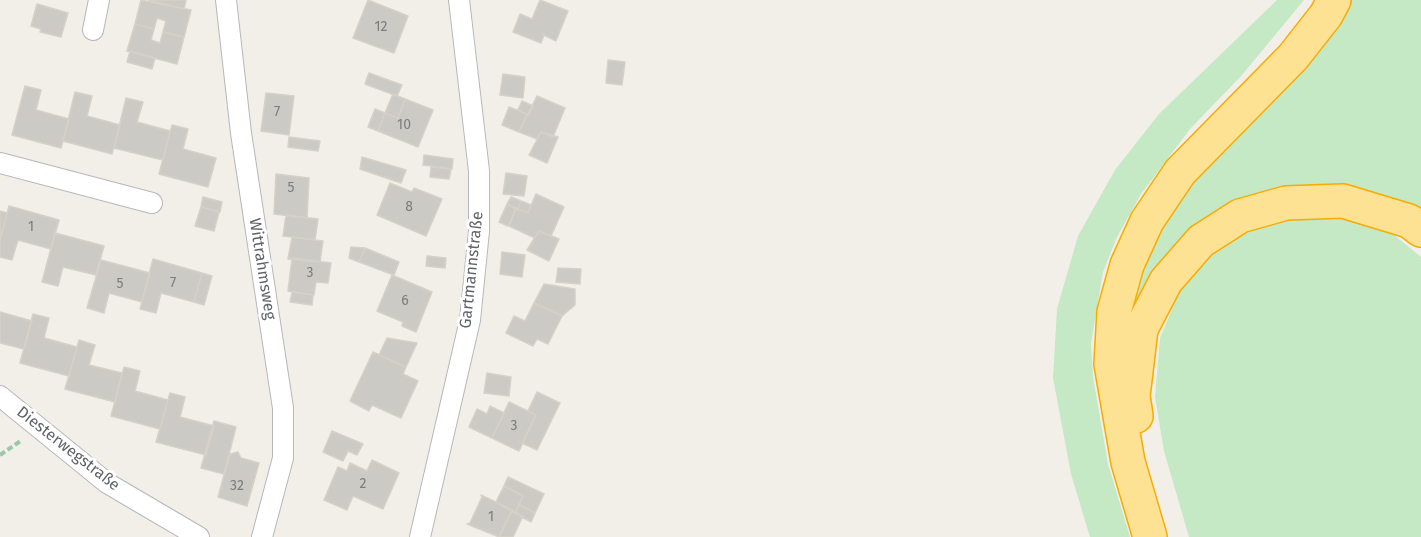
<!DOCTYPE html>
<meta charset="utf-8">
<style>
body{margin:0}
canvas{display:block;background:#f1efe8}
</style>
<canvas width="1421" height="537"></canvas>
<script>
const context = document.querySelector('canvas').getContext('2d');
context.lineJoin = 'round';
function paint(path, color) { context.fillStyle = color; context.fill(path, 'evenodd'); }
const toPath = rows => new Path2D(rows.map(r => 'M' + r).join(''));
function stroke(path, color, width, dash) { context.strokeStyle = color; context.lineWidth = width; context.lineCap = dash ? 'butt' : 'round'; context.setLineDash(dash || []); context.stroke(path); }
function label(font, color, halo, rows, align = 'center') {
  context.font = font + ' "Fira Sans",sans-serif'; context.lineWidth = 6; context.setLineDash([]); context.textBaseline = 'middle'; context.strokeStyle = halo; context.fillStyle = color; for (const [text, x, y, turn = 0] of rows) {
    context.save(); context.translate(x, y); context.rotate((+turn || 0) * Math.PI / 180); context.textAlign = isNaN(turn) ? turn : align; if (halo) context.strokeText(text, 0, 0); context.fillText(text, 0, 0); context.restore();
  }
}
const green = toPath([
 [1277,0,1304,0,1242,75,1190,129,1141,194,1117,237,1103,272,1091,343,1093,377,1108,464,1130,537,1090,537,1071,474,1053,378,1057,309,1078,236,1115,170,1159,114],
 [1344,0,1421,0,1421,217,1345,187,1281,187,1234,204,1118,360,1153,226],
 [1339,216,1394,235,1421,257,1421,537,1189,537,1164,451,1155,397,1160,338,1179,292,1211,255,1247,230,1289,217]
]);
const building = toPath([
 [141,0,191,10,184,37,163,32,166,21,157,18,154,29,135,24,141,0],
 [149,0,186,0,184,9,149,0],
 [368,0,408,16,394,53,353,38,368,0],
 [540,0,568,11,556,41,544,35,541,43,513,32,520,14,532,19,540,0],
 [37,4,68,13,61,37,40,32,41,29,31,26,37,4],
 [135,24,154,29,151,40,160,43,163,32,184,37,177,64,127,51,135,24],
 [130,51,155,58,152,69,127,62,130,51],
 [608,60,625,62,622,85,606,83,608,60],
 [369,73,402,85,397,96,365,84,369,73],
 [503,74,525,77,523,98,500,95,503,74],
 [25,86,41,90,36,110,69,119,61,148,12,135,25,86],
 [75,92,92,96,87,116,120,125,112,154,63,141,75,92],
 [266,93,294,96,289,135,261,131,266,93],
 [393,94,405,99,398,118,385,113,393,94],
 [537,96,565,108,553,137,541,132,537,139,519,132,537,96],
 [126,98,143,102,137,122,170,131,163,160,114,148,126,98],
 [405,99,433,110,418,147,378,131,385,113,398,118,405,99],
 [522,101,533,106,529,115,518,110,522,101],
 [509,107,527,114,519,132,502,125,509,107],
 [375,109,385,113,378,131,368,127,375,109],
 [172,125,188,129,183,149,216,158,208,187,159,174,172,125],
 [541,132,558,137,547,163,529,155,541,132],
 [289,137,320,141,318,151,288,147,289,137],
 [424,155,453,159,452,169,423,165,424,155],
 [362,157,406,170,401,183,360,169,362,157],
 [431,167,451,169,449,179,430,177,431,167],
 [506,173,527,176,524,196,503,194,506,173],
 [276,174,309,178,307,218,274,214,276,174],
 [390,183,412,192,414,188,442,199,426,236,377,215,390,183],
 [536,194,564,207,551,236,539,231,535,238,509,226,516,209,528,213,536,194],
 [203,197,222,202,220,212,201,207,203,197],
 [511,197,521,201,518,209,507,204,511,197],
 [521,201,531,205,528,213,518,209,521,201],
 [507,204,516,209,508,226,499,222,507,204],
 [9,206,59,220,51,249,18,240,12,260,0,257,0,241,9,206],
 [201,207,219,212,214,231,195,226,201,207],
 [0,211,7,213,0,240,0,211],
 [286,215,318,219,315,240,283,236,286,215],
 [539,231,559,239,549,261,527,250,539,231],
 [55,233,104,246,96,275,63,267,58,286,42,282,55,233],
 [292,237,323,241,320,262,288,259,292,237],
 [351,247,365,248,359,262,349,258,351,247],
 [365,248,399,262,394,275,359,262,365,248],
 [502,252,525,255,522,277,500,274,502,252],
 [427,256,446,258,445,268,426,266,427,256],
 [292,258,331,263,328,283,316,282,314,295,288,291,292,258],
 [153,259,202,273,194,302,161,293,156,313,140,309,153,259],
 [101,260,150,273,142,302,109,293,104,313,87,308,101,260],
 [558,268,581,269,580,284,556,282,558,268],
 [202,273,212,276,204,305,194,302,202,273],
 [392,275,432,292,416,332,402,326,403,322,377,311,392,275],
 [544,284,575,289,575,305,562,316,534,303,544,284],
 [292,292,313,295,312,305,290,302,292,292],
 [534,303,562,316,548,344,537,339,533,346,506,333,514,316,525,321,534,303],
 [0,312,32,321,24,349,0,343,0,312],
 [33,314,49,318,44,338,77,347,69,376,20,363,33,314],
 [387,338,417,343,406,367,379,355,387,338],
 [79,340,95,345,89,365,122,373,115,402,65,389,79,340],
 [373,352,406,367,403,374,418,381,401,418,372,405,369,411,350,401,373,352],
 [124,367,140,371,135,391,168,400,160,429,111,416,124,367],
 [487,373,511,377,509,396,484,393,487,373],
 [537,392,560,403,537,450,522,443,536,415,528,411,537,392],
 [170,393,185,397,180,417,214,426,206,455,156,442,170,393],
 [509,402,536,415,519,451,492,438,509,402],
 [490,406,504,413,492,438,469,427,477,409,487,414,490,406],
 [214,421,236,427,224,474,201,468,214,421],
 [332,431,363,444,357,455,348,451,343,461,323,452,332,431],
 [238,452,241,458,259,463,247,506,218,497,230,454,238,452],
 [372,460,399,473,383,509,353,496,347,510,324,500,338,467,347,471,350,463,367,471,372,460],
 [508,477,544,494,535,513,519,505,523,496,504,486,508,477],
 [504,486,523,496,515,513,496,502,504,486],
 [481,495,512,510,499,537,467,524,470,523,482,497,481,495],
 [519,505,535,513,531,522,515,513,519,505],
 [512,511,523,516,513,537,499,537,512,511]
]);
const path = toPath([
 [0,455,22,440]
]);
const street = toPath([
 [226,0,241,133,283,408,283,458,262,537],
 [93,30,99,0],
 [0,163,152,203],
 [0,396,107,483,199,537],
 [420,537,470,320,479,231,479,171,459,0]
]);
const highway = toPath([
 [1136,416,1133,396,1141,329,1166,281,1201,241,1240,216,1286,203,1343,201,1409,221,1421,230],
 [1150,537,1128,462,1111,364,1114,312,1127,265,1147,221,1180,172,1293,57,1326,15,1334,0]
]);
const numberNames = [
 ["12",381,27],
 ["7",277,112],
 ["10",404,125],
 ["5",291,188],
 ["8",409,207],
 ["1",31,227],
 ["3",310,273],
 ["7",173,283],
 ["5",120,284],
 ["6",405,301],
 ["3",514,426],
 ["2",363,484],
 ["32",237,486],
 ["1",491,517]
];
const streetNames = [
 ["Wittrahmsweg",262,269,81],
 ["Gartmannstraße",472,270,-84],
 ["Diesterwegstraße",68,449,38]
];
paint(green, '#c5e8c5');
paint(building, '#cccac5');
stroke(building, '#d6d1c6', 1.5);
stroke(street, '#b5b8bc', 22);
stroke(highway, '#f9ab00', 36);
stroke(path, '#9cc7a9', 4, [6, 3]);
stroke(street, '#fff', 20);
stroke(highway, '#fde293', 33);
label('14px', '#7a7d7f', null, numberNames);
label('16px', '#5f6368', '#fff', streetNames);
</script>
